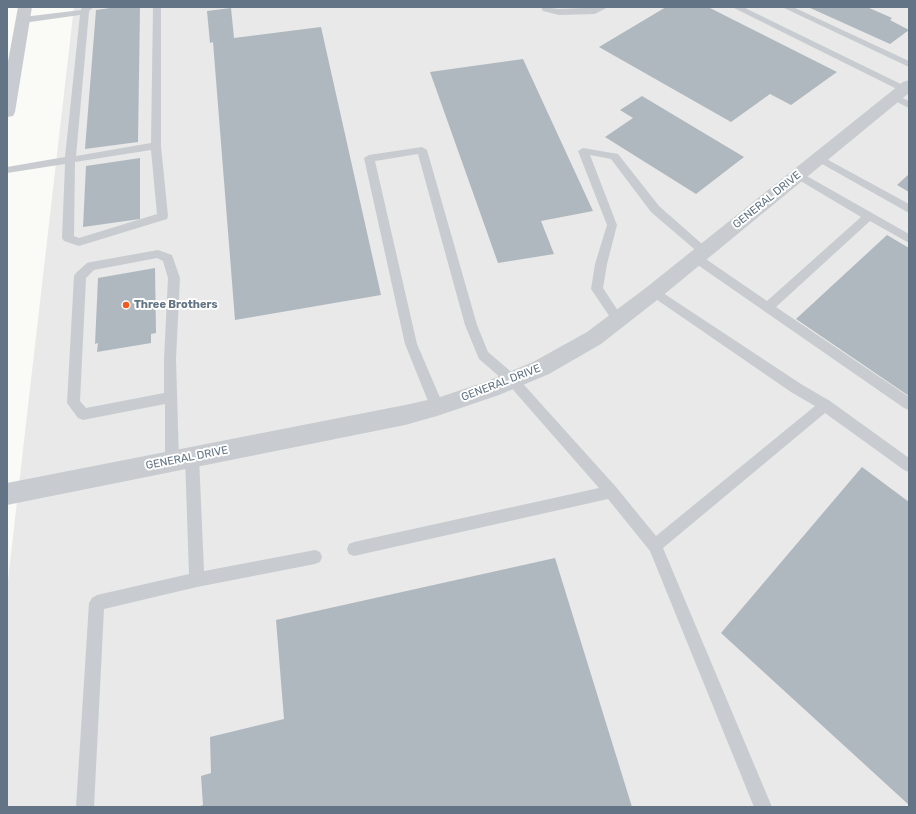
<!DOCTYPE html>
<style>
body{margin:0}
#map{position:relative;width:916px;height:814px;overflow:hidden;background:#fafaf7;font-family:Rubik,sans-serif}
canvas{display:block}
.frame{position:absolute;inset:0;border:8px solid #627485;pointer-events:none}
</style>
<div id="map">
<canvas width="916" height="814"></canvas>
<div class="frame"></div>
</div>
<script>
const context = document.querySelector('canvas').getContext('2d');
context.lineJoin = 'round';
function paint(path, color) { context.fillStyle = color; context.fill(path, 'evenodd'); }
const toPath = rows => new Path2D(rows.map(r => 'M' + r).join(''));
function stroke(path, color, width, dash) { context.strokeStyle = color; context.lineWidth = width; context.lineCap = dash ? 'butt' : 'round'; context.setLineDash(dash || []); context.stroke(path); }
function label(font, color, halo, rows, align = 'center') {
  context.font = font + ' Rubik,sans-serif'; context.lineWidth = 4; context.setLineDash([]); context.textBaseline = 'middle'; context.strokeStyle = halo; context.fillStyle = color; for (const [text, x, y, turn = 0] of rows) {
    context.save(); context.translate(x, y); context.rotate((+turn || 0) * Math.PI / 180); context.textAlign = isNaN(turn) ? turn : align; if (halo) context.strokeText(text, 0, 0); context.fillText(text, 0, 0); context.restore();
  }
}
const built = toPath([
 [74,7,909,7,909,807,7,807,7,589]
]);
const building = toPath([
 [117,7,140,7,138,142,85,149,96,10],
 [666,7,708,7,837,72,791,105,770,94,731,122,599,47],
 [808,7,867,7,892,18,890,20,909,30,890,44],
 [231,8,234,38,321,27,381,295,235,320,213,42,210,43,207,11],
 [523,59,593,211,541,221,554,254,498,263,430,72],
 [642,96,744,157,696,194,605,137,633,118,620,110],
 [140,158,140,219,83,227,86,166],
 [909,174,909,192,897,185],
 [887,235,909,248,909,396,796,319],
 [155,268,156,333,151,334,151,343,97,352,98,343,95,344,98,278],
 [862,467,909,502,909,805,721,633],
 [555,558,632,807,197,807,203,805,201,776,211,773,210,737,284,719,276,620]
]);
const service = toPath([
 [82,7,94,7,90,10,89,12,76,156,151,143,153,7,161,7,161,146,168,216,167,219,79,246,64,241,62,238,65,164,7,173,7,167,65,157,80,15,23,23,19,20,23,17,81,10,82,7],
 [151,150,157,214,79,238,74,236,75,162,151,150],
 [541,7,559,9,608,7,595,14,559,15,543,11,541,7],
 [732,7,743,7,907,87,909,89,904,92,901,91,732,7],
 [782,7,793,7,909,61,909,67,782,7],
 [894,94,909,101,909,108,891,99,889,97,891,95,894,94],
 [422,147,427,150,477,325,488,352,516,376,616,487,656,536,815,406,791,392,650,295,648,292,650,289,654,287,801,384,830,401,909,458,909,472,904,470,825,413,663,548,772,807,754,807,650,551,608,499,354,556,349,554,347,549,349,544,354,542,599,488,508,384,479,359,465,325,418,154,375,161,417,344,444,407,442,411,437,413,432,411,405,344,364,158,369,155,422,147],
 [583,148,618,154,659,206,710,251,708,254,704,255,700,254,651,212,611,159,590,155,617,225,607,264,603,288,624,320,622,323,618,325,614,323,591,289,595,264,607,225,578,151,583,148],
 [819,155,909,204,909,213,815,160,814,158,815,156,819,155],
 [798,171,909,234,909,243,870,221,776,307,909,397,909,410,904,408,692,261,690,258,692,255,696,254,700,255,767,301,861,217,794,177,793,175,794,173,798,171],
 [158,250,172,255,180,278,176,359,179,460,177,464,172,466,167,464,165,460,165,404,83,420,78,418,67,403,74,276,76,273,87,263,91,262,158,250],
 [157,258,163,261,168,278,164,359,164,393,86,408,80,401,86,278,94,270,157,258],
 [192,451,197,453,199,457,204,571,315,550,320,552,322,557,320,562,315,564,197,587,104,609,94,807,76,807,89,603,92,598,97,595,189,574,185,457,187,453,192,451]
]);
const minor = toPath([
 [909,80,909,93,661,297,601,344,549,374,499,395,437,416,405,425,7,505,7,483,405,405,437,398,485,382,533,362,587,332,647,287,903,82,909,80]
]);
const tertiary = toPath([
 [18,7,32,7,15,112,13,116,7,117,7,67,18,7]
]);
const markers = [
 [126,305,4,"#f4581e"]
];
const streetNames = [
 ["GENERAL DRIVE",767,200,-39],
 ["GENERAL DRIVE",501,383,-21],
 ["GENERAL DRIVE",187,458,-11]
];
const poiNames = [
 ["Three Brothers",134,305]
];
paint(built, '#e8e9e8');
paint(building, '#b0b8bf');
paint(service, '#c8ccd0');
paint(minor, '#c8ccd0');
paint(tertiary, '#c8ccd0');
for (const [x, y, r, color] of markers) { const dot = new Path2D(); dot.arc(x, y, r, 0, 2 * Math.PI); context.fillStyle = color; context.fill(dot); stroke(dot, '#fff', 1.5); }
label('11px', '#627485', '#fff', streetNames);
label('bold 11px', '#627485', '#fff', poiNames, 'left');
</script>
